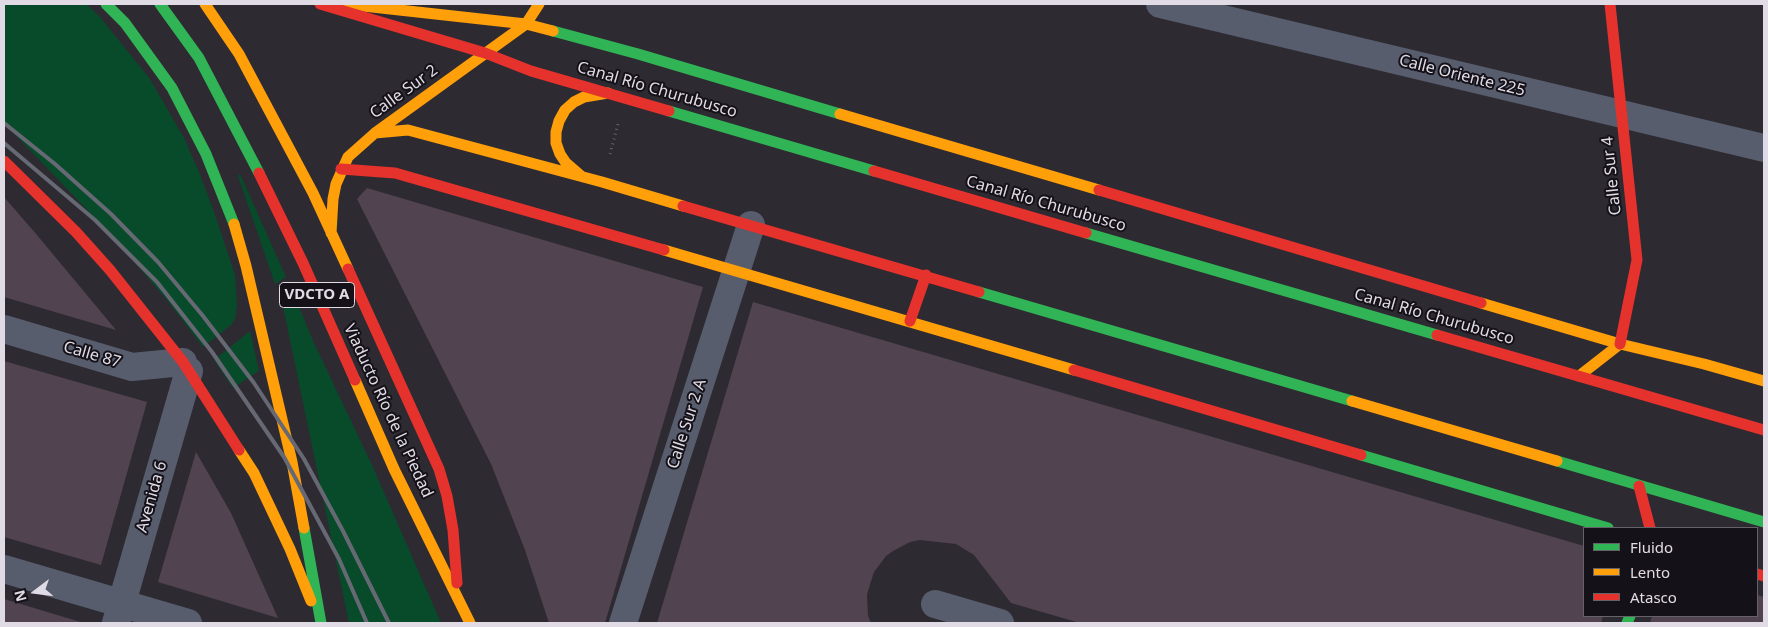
<!DOCTYPE html>
<meta charset="utf-8">
<style>
body{margin:0}
#map{position:relative;width:1768px;height:627px;overflow:hidden;background:#2e2a32;font-family:"Noto Sans",sans-serif}
canvas{display:block}
.frame{position:absolute;inset:0;border:5px solid #e0dbe5;pointer-events:none}
.legend{position:absolute;left:1583px;top:527px;width:175px;height:90px;box-sizing:border-box;background:#141118;border:1px solid #66626a;margin:0;padding:6px 9px;list-style:none;font-size:15px;color:#e0dbe5}
.legend li{display:flex;align-items:center;gap:10px;height:25px}
.legend b{width:25px;border:1px solid #66626a}
.north{position:absolute;left:10px;top:567px;width:50px;height:50px;-webkit-text-stroke:4px #141118;paint-order:stroke;rotate:255deg;font-size:14px;font-weight:700;line-height:20px;text-align:center;color:#e0dbe5}
.north::after{content:'';display:block;margin:auto;width:18px;height:22px;background:#e0dbe5;clip-path:polygon(50% 0,100% 100%,50% 72%,0 100%)}
</style>
<div id="map">
<canvas width="1768" height="627"></canvas>
<div class="frame"></div>
<ul class="legend">
<li><b style="height:6px;background:#30b455"></b>Fluido</li>
<li><b style="height:6px;background:#ff9f0a"></b>Lento</li>
<li><b style="height:6px;background:#e5322d"></b>Atasco</li>
</ul>
<div class="north">N</div>
</div>
<script>
const context = document.querySelector('canvas').getContext('2d');
context.lineJoin = 'round';
function paint(path, color) { context.fillStyle = color; context.fill(path, 'evenodd'); }
const toPath = rows => new Path2D(rows.map(r => 'M' + r).join(''));
function stroke(path, color, width, dash) { context.strokeStyle = color; context.lineWidth = width; context.lineCap = dash ? 'butt' : 'round'; context.setLineDash(dash || []); context.stroke(path); }
function label(font, color, halo, rows, align = 'center') {
  context.font = font + ' "Noto Sans",sans-serif'; context.lineWidth = 4; context.setLineDash([]); context.textBaseline = 'middle'; context.strokeStyle = halo; context.fillStyle = color; for (const [text, x, y, turn = 0] of rows) {
    context.save(); context.translate(x, y); context.rotate((+turn || 0) * Math.PI / 180); context.textAlign = isNaN(turn) ? turn : align; if (halo) context.strokeText(text, 0, 0); context.fillText(text, 0, 0); context.restore();
  }
}
const green = toPath([
 [4,4,86,4,100,17,150,79,184,138,199,172,213,209,235,275,237,305,235,319,231,325,203,347,167,300,114,238,4,123],
 [240,174,286,277,275,284,238,176],
 [293,293,314,343,372,465,441,623,349,623,282,302],
 [250,331,259,371,233,388,214,360]
]);
const building = toPath([
 [367,188,703,287,605,623,549,623,525,550,491,464,357,199],
 [4,197,37,235,116,330,4,297],
 [753,302,1584,546,1584,616,1603,616,1601,623,1080,623,1011,603,974,555,956,544,920,540,910,542,893,551,886,556,874,572,870,584,867,595,868,616,871,623,657,623],
 [4,361,147,402,101,565,4,537],
 [196,452,231,513,278,618,158,582],
 [1757,595,1764,597,1764,623,1650,623,1652,616,1757,616],
 [4,599,84,623,4,623]
]);
const path = toPath([
 [610,154,618,124]
]);
const street = toPath([
 [1160,4,1764,148],
 [4,329,132,367,183,362],
 [4,569,188,623],
 [935,604,1000,623],
 [116,623,189,371],
 [623,623,751,225]
]);
const fast = toPath([
 [106,4,125,23,172,88,206,154,234,224],
 [160,4,199,58,259,173],
 [553,31,638,54,840,114],
 [669,111,874,171],
 [1086,233,1437,335],
 [979,292,1352,401],
 [1361,455,1608,528],
 [1557,461,1764,522],
 [304,528,321,623],
 [1627,623,1630,616]
]);
const slow = toPath([
 [205,4,239,54,313,193,348,269],
 [345,4,526,24,553,31],
 [840,114,1099,190],
 [375,133,526,24,539,4],
 [581,176,566,163,560,154,556,143,556,132,559,121,565,110,574,102,584,97,608,93],
 [234,224,246,266,292,462,304,528],
 [331,233,333,199,336,184,348,157,375,133,408,130,602,182,683,206],
 [664,250,1074,370],
 [1481,303,1620,344,1704,364,1764,381],
 [1579,376,1620,344],
 [355,380,394,469,470,623],
 [1352,401,1557,461],
 [239,450,254,473,290,549,311,601]
]);
const jam = toPath([
 [320,4,485,53,531,71,669,111],
 [1610,4,1637,260,1620,344],
 [4,161,76,232,110,270,183,362,239,450],
 [341,169,395,173,664,250],
 [874,171,1086,233],
 [259,173,303,263,355,380],
 [1099,190,1481,303],
 [683,206,979,292],
 [348,269,439,469,447,496,453,530,457,583],
 [910,321,926,275],
 [1437,335,1764,430],
 [1074,370,1361,455],
 [1639,486,1650,528],
 [1757,574,1764,576]
]);
const rail = toPath([
 [4,123,55,164,111,214,158,262,203,316,254,383,304,459,343,531,389,623],
 [4,143,95,220,157,282,212,352,284,457,339,559,367,623]
]);
const shields = [
 [317,295,75]
];
const shieldNames = [
 ["VDCTO A",317,295]
];
const streetNames = [
 ["Calle Oriente 225",1462,76,14],
 ["Canal Río Churubusco",657,90,16],
 ["Calle Sur 2",404,92,-36],
 ["Calle Sur 4",1612,176,-96],
 ["Canal Río Churubusco",1046,204,16],
 ["Canal Río Churubusco",1434,317,16],
 ["Calle 87",92,355,16],
 ["Viaducto Río de la Piedad",388,411,65],
 ["Calle Sur 2 A",687,424,-72],
 ["Avenida 6",152,497,-74]
];
paint(green, '#084b2a');
paint(building, '#514350');
stroke(path, '#62656f', 3, [1, 4]);
stroke(street, '#575d6d', 28);
stroke(fast, '#30b455', 11);
stroke(slow, '#ff9f0a', 11);
stroke(jam, '#e5322d', 11);
stroke(rail, '#666973', 4);
for (const [x, y, w] of shields) { const box = new Path2D(); box.roundRect(x - w / 2, y - 12.5, w, 25, 4); context.fillStyle = '#141118'; context.fill(box); stroke(box, '#e0dbe5', 1); }
label('bold 15px', '#e0dbe5', null, shieldNames);
label('16px', '#e0dbe5', '#141118', streetNames);
</script>
